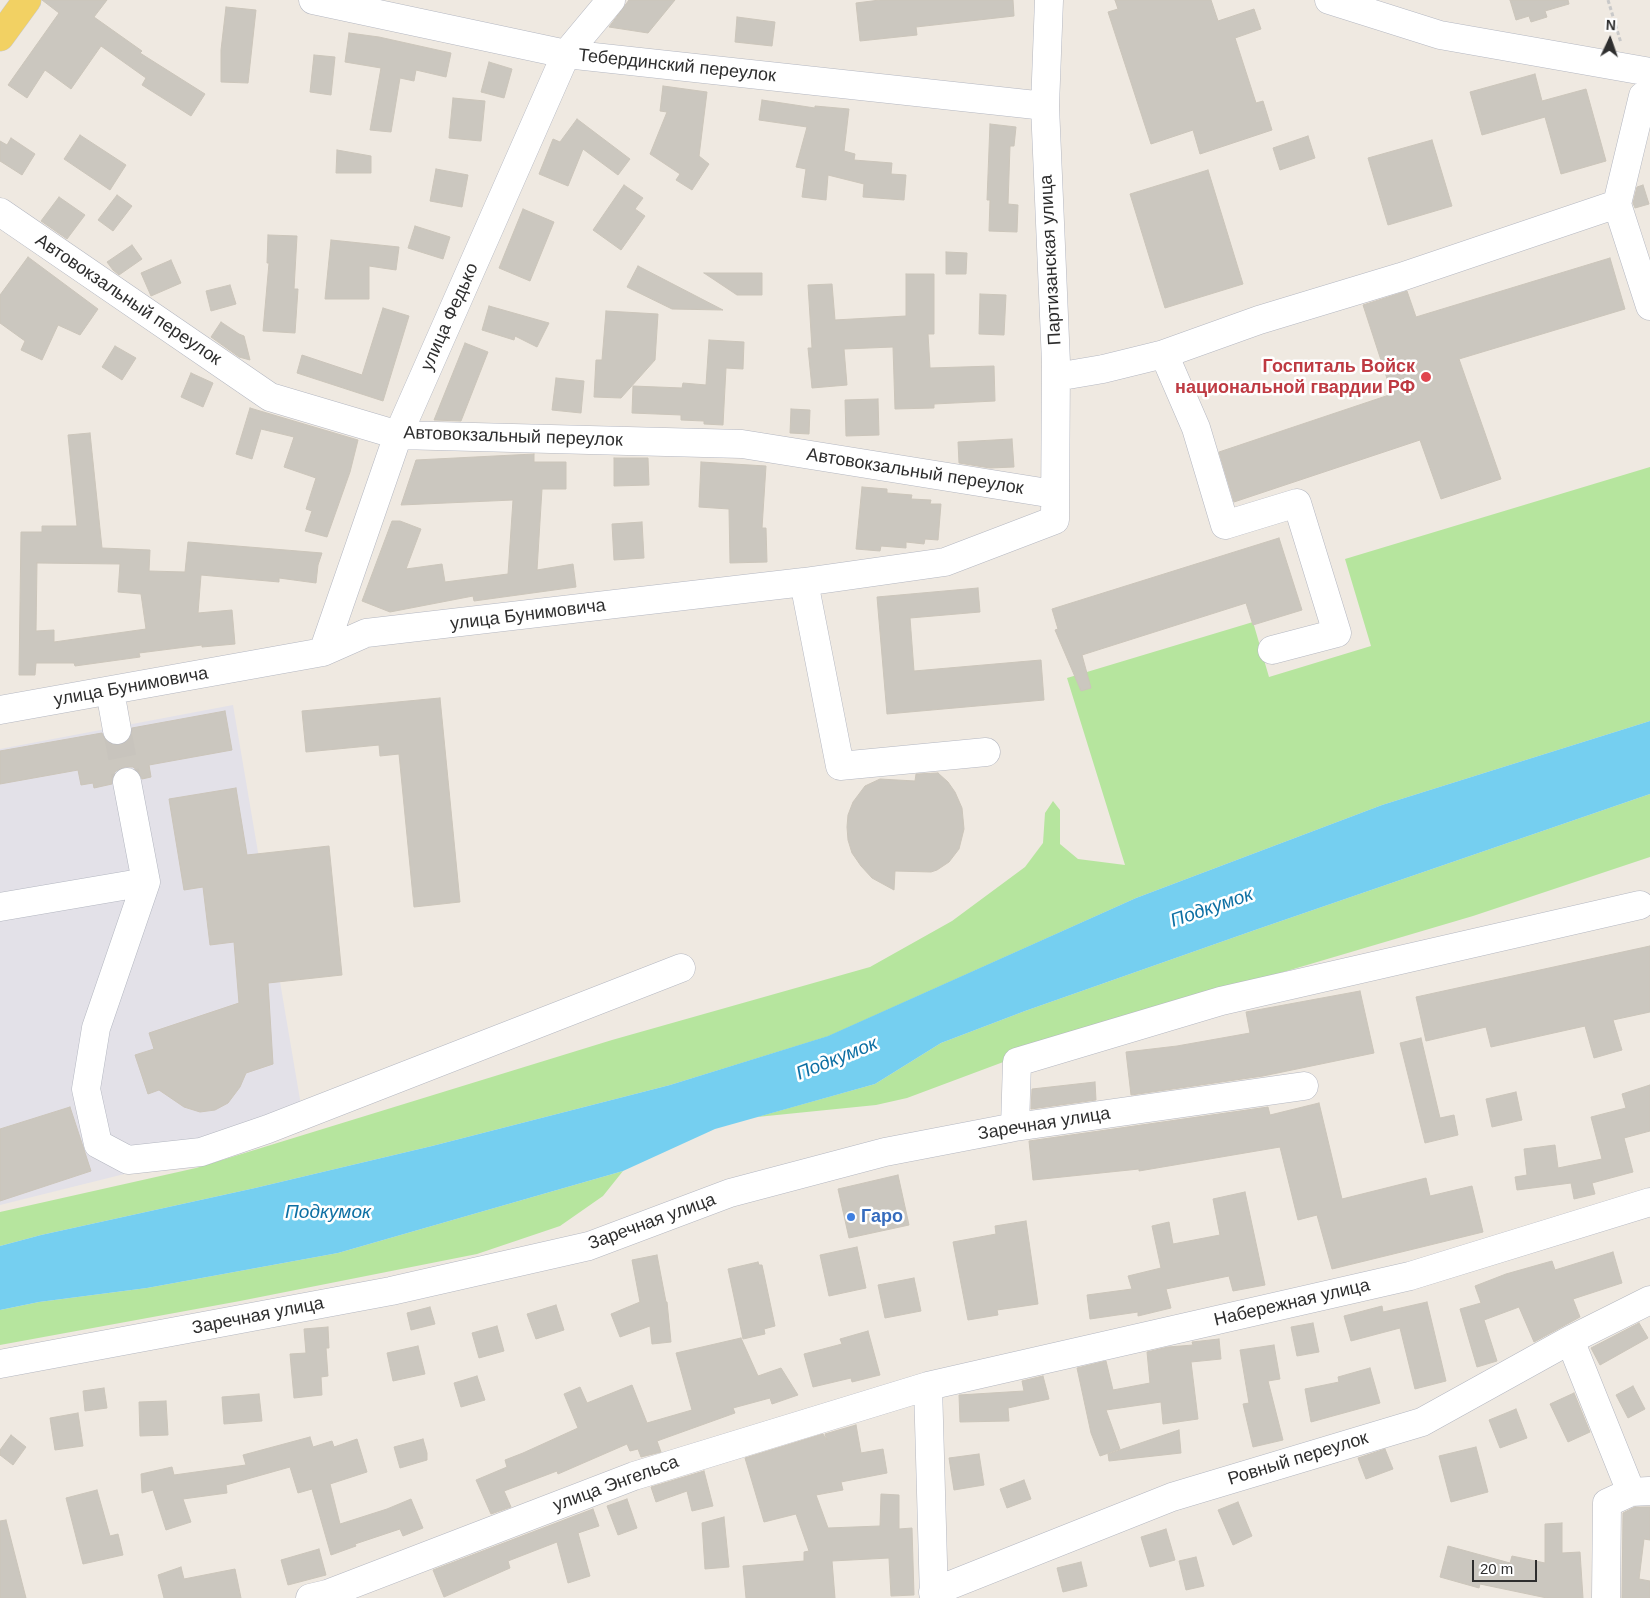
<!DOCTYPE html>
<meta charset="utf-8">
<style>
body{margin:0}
#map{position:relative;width:1650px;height:1598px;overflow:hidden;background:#efe9e1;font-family:Arial,sans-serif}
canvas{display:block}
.north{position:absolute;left:1585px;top:15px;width:50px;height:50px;-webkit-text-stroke:4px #fff;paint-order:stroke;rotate:3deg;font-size:14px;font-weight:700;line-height:20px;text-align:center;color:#2e2e2e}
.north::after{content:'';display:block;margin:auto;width:18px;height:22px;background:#2e2e2e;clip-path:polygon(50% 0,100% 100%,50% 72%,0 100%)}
.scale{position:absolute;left:1472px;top:1560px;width:65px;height:22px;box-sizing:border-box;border:2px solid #2e2e2e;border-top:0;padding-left:6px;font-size:15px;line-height:18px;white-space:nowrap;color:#2e2e2e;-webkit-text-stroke:4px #fff;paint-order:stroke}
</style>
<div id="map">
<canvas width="1650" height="1598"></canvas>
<div class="north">N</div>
<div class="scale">20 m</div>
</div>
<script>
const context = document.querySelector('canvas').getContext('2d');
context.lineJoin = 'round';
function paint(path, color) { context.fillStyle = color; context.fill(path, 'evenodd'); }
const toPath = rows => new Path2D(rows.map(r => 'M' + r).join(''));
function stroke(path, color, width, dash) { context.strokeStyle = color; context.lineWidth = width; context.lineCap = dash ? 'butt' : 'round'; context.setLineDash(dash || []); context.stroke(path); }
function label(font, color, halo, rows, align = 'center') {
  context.font = font + ' Arial,sans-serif'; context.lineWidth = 5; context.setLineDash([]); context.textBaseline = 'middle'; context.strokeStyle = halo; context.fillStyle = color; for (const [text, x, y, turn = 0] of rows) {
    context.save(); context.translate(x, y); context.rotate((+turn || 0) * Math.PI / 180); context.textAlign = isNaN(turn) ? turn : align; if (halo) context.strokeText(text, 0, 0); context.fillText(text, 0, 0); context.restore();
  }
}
const industrial = toPath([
 [233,705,305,1129,0,1205,0,749]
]);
const green = toPath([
 [1650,467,1650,721,1382,805,1136,898,829,1036,670,1085,432,1146,255,1188,41,1235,0,1246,0,1212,196,1168,612,1040,870,967,952,921,1025,867,1043,843,1045,813,1053,801,1060,810,1060,844,1078,859,1125,865,1067,678,1253,622,1269,677,1371,646,1345,559],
 [1650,794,1650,857,1473,916,1097,1027,907,1098,876,1105,757,1117,875,1084,941,1043,1025,1011,1255,930],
 [623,1171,603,1196,560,1226,477,1254,240,1301,0,1345,0,1310,39,1302,147,1288,338,1253]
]);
const water = toPath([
 [1650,721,1650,794,1255,930,1025,1011,941,1043,875,1084,715,1129,623,1171,338,1253,147,1288,39,1302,0,1310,0,1246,41,1235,255,1188,432,1146,670,1085,828,1036,1136,898,1382,805]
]);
const building = toPath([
 [42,0,107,0,94,17,142,51,140,53,205,94,191,116,142,85,146,78,101,46,71,89,45,70,27,98,8,85,59,13,42,0],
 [629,0,675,0,648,33,609,27,629,0],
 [880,0,1013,0,1014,16,916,27,917,35,860,41,856,3,880,0],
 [1115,0,1211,0,1218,21,1254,9,1261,29,1235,38,1256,103,1263,101,1272,130,1200,154,1193,130,1151,144,1108,12,1118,9,1115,0],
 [1510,0,1568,0,1569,4,1545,11,1547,17,1531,22,1529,16,1516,20,1510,0],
 [226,7,256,10,248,83,221,82,221,50,226,7],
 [737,17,775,22,772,46,735,42,737,17],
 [349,33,379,37,451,53,446,77,416,70,414,81,400,78,391,132,370,130,381,68,345,62,349,33],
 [314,55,335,57,331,95,310,92,314,55],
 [489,62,512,69,504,98,481,92,489,62],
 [1535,74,1542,101,1586,89,1606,161,1561,174,1545,117,1482,135,1470,92,1535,74],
 [663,86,707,92,699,156,709,164,692,190,676,180,680,174,650,154,667,112,660,111,663,86],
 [453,98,485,101,481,141,449,138,453,98],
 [762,100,815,108,815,106,849,109,844,151,855,154,854,160,892,163,891,174,906,175,904,200,863,197,864,184,828,175,826,200,802,197,806,169,796,167,807,127,759,120,762,100],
 [577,119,630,159,618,175,583,149,568,186,539,174,553,139,560,142,577,119],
 [990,124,1016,127,1014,146,1010,146,1008,204,1018,205,1017,232,989,231,990,200,987,200,990,124],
 [80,135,126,165,110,190,64,159,80,135],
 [1308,136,1315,158,1280,170,1273,148,1308,136],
 [11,138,35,154,22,175,0,161,0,141,7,145,11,138],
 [1432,140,1452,206,1388,225,1368,158,1432,140],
 [337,150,371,156,371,173,336,173,337,150],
 [436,169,468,175,462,207,430,201,436,169],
 [1208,170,1243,284,1165,308,1130,194,1208,170],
 [624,185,643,198,635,209,645,216,621,250,593,230,624,185],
 [1643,185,1649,204,1635,208,1633,203,1637,187,1643,185],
 [117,195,132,206,113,231,98,220,117,195],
 [59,197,85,215,67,239,41,221,59,197],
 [523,209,554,222,530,281,499,268,523,209],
 [415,226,450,237,443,259,408,248,415,226],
 [268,235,297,236,294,289,298,289,295,333,263,331,269,263,267,263,268,235],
 [331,240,399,247,396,270,369,266,369,299,325,299,331,240],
 [132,245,142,259,119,275,113,270,107,262,132,245],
 [946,252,967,253,966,274,946,274,946,252],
 [28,257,98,309,80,335,58,325,42,360,21,350,25,341,0,323,0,295,28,257],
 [1610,258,1625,309,1459,359,1501,479,1441,499,1420,440,1234,502,1219,452,1392,394,1363,305,1407,291,1416,317,1610,258],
 [171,260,181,283,151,296,141,273,171,260],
 [638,266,723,310,672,309,627,287,638,266],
 [704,273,762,273,762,295,737,295,704,273],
 [906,274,934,274,934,334,928,334,930,368,994,366,995,401,934,404,934,408,895,409,893,347,844,349,847,385,812,388,808,348,812,348,808,285,832,284,835,320,906,316,906,274],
 [230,285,236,304,211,311,206,291,230,285],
 [980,294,1006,295,1004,335,979,334,980,294],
 [489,306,549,323,537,347,515,336,514,340,482,330,489,306],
 [383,308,409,316,383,401,297,373,302,355,362,375,383,308],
 [606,311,658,314,655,360,621,398,594,397,596,360,602,360,606,311],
 [221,322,239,334,244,336,250,360,239,357,211,337,221,322],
 [709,340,744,342,743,369,726,368,723,425,704,424,704,421,681,420,681,415,632,413,633,386,682,388,683,383,706,385,709,340],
 [465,343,488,352,461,421,434,420,465,343],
 [115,346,136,358,122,380,102,367,115,346],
 [191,373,213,383,203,407,181,397,191,373],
 [556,378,584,381,581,413,552,410,556,378],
 [878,399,879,435,846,436,845,400,878,399],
 [250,408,358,440,350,472,327,537,305,531,312,511,306,509,316,478,284,467,294,437,261,429,252,459,236,454,250,408],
 [791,409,810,410,809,434,790,433,791,409],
 [90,433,102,548,150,550,149,571,185,572,188,542,322,553,318,565,316,583,279,578,279,582,201,575,198,613,232,610,235,644,202,647,202,645,139,653,140,657,75,666,74,663,36,663,35,675,19,675,21,532,42,532,42,526,77,526,68,435,90,433],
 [37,563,120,564,118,592,141,594,146,629,54,642,54,630,36,631,37,563],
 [1012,439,1014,467,990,468,959,463,958,442,1012,439],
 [534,454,534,462,566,462,566,489,542,489,537,570,573,564,576,587,474,601,473,596,390,612,362,601,392,521,400,521,421,529,406,569,442,564,445,582,508,574,513,500,401,505,416,460,534,454],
 [614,458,648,458,649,485,614,486,614,458],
 [701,462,766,466,762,528,766,528,767,562,730,563,729,509,699,507,701,462],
 [862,487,887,489,887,493,912,495,911,499,931,500,930,504,941,504,938,540,925,539,924,544,906,542,906,548,881,546,880,551,856,549,862,487],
 [642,522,644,558,614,560,612,524,642,522],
 [1279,538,1302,610,1253,625,1246,603,1082,655,1091,688,1081,691,1055,630,1058,629,1052,609,1279,538],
 [978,588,980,612,910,618,914,671,1041,660,1044,700,887,714,877,597,978,588],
 [440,698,460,902,414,907,399,754,380,756,379,745,306,752,302,711,440,698],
 [225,711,232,750,149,765,151,777,142,779,138,771,133,767,125,767,116,771,112,776,112,784,94,788,93,783,81,785,78,770,0,784,0,751,102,733,105,740,111,744,119,745,127,742,131,736,132,728,225,711],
 [938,773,948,782,955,792,962,808,964,829,959,849,949,862,937,870,931,872,895,871,894,890,872,878,861,866,852,853,848,840,847,827,848,815,853,802,865,786,880,779,915,781,916,774,938,773],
 [236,788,247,855,329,846,342,975,268,983,273,1064,246,1073,240,1087,228,1103,215,1110,200,1112,184,1107,159,1090,148,1094,135,1055,154,1049,149,1033,239,1003,234,942,210,945,203,887,184,890,169,799,236,788],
 [1650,946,1650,1012,1613,1020,1622,1050,1594,1058,1585,1026,1491,1047,1486,1027,1426,1041,1416,997,1650,946],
 [1360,991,1374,1053,1263,1076,1131,1095,1126,1052,1177,1046,1250,1033,1246,1012,1360,991],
 [1421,1038,1440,1118,1454,1115,1458,1135,1425,1143,1400,1043,1421,1038],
 [1095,1082,1096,1100,1031,1109,1032,1089,1095,1082],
 [1650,1085,1650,1131,1624,1138,1633,1172,1592,1183,1595,1194,1574,1199,1571,1183,1517,1190,1515,1177,1527,1175,1524,1149,1555,1145,1558,1168,1602,1159,1591,1117,1626,1108,1622,1094,1650,1085],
 [1516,1092,1522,1120,1492,1127,1486,1099,1516,1092],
 [1319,1103,1342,1199,1426,1178,1430,1196,1472,1186,1483,1232,1332,1269,1317,1215,1298,1220,1280,1147,1139,1171,1139,1169,1033,1180,1029,1141,1268,1107,1270,1115,1319,1103],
 [70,1107,91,1171,0,1201,0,1129,70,1107],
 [898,1175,909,1225,849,1238,838,1189,898,1175],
 [1245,1192,1265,1285,1233,1291,1229,1276,1166,1289,1171,1308,1138,1316,1138,1312,1090,1319,1087,1295,1132,1289,1128,1276,1161,1268,1152,1226,1169,1222,1173,1244,1220,1235,1213,1199,1245,1192],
 [1026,1221,1038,1304,997,1310,998,1315,968,1320,953,1242,996,1234,995,1226,1026,1221],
 [857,1247,866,1288,829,1296,820,1255,857,1247],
 [1613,1252,1622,1283,1573,1299,1580,1317,1534,1342,1519,1307,1484,1320,1497,1361,1477,1367,1460,1309,1481,1303,1475,1286,1506,1274,1552,1261,1555,1270,1613,1252],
 [657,1255,666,1302,667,1302,671,1342,652,1344,650,1326,620,1337,611,1314,640,1302,632,1260,657,1255],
 [758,1262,759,1265,762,1265,775,1326,764,1329,765,1334,743,1339,728,1269,758,1262],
 [914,1278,921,1311,885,1318,878,1285,914,1278],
 [1427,1302,1446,1381,1415,1389,1400,1328,1351,1341,1344,1316,1382,1306,1383,1312,1427,1302],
 [556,1305,564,1330,536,1339,527,1314,556,1305],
 [430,1307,435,1324,411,1330,407,1313,430,1307],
 [1313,1323,1319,1352,1297,1356,1291,1327,1313,1323],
 [1639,1323,1648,1338,1600,1365,1591,1348,1639,1323],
 [497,1326,504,1351,479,1358,472,1333,497,1326],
 [328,1327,329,1348,326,1348,328,1376,321,1377,322,1395,294,1398,290,1354,306,1353,304,1329,328,1327],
 [868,1331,880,1375,852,1382,851,1378,813,1387,804,1354,842,1344,840,1339,868,1331],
 [741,1338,758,1376,781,1368,798,1395,772,1404,770,1398,733,1408,735,1413,657,1441,661,1452,641,1457,638,1449,630,1451,627,1444,558,1474,557,1471,504,1491,511,1507,491,1514,476,1480,507,1467,505,1460,523,1453,578,1428,564,1394,580,1387,587,1403,632,1385,647,1423,692,1410,676,1353,741,1338],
 [1219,1339,1221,1359,1191,1362,1198,1419,1163,1424,1161,1402,1106,1410,1120,1449,1100,1456,1091,1433,1077,1368,1106,1361,1113,1390,1150,1383,1147,1352,1168,1347,1193,1345,1192,1342,1219,1339],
 [1274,1345,1280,1379,1268,1381,1283,1440,1253,1447,1243,1404,1249,1403,1240,1350,1274,1345],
 [418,1346,425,1374,393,1381,387,1353,418,1346],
 [1370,1368,1380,1403,1311,1422,1305,1389,1339,1382,1338,1377,1370,1368],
 [477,1376,485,1400,461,1407,454,1383,477,1376],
 [1043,1376,1049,1399,1008,1408,1009,1421,960,1422,959,1395,1024,1391,1022,1381,1043,1376],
 [1633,1386,1645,1409,1628,1418,1616,1395,1633,1386],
 [104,1388,107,1408,85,1411,83,1391,104,1388],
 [1574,1393,1590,1432,1568,1442,1550,1404,1574,1393],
 [259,1394,262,1421,224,1424,222,1397,259,1394],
 [166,1401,168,1435,140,1436,139,1402,166,1401],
 [1516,1409,1527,1438,1500,1448,1489,1420,1516,1409],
 [78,1413,83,1446,55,1450,50,1418,78,1413],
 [856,1425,861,1453,883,1449,887,1473,841,1482,843,1490,816,1495,828,1528,880,1526,881,1494,899,1495,899,1529,912,1528,914,1595,891,1596,889,1558,832,1561,835,1598,746,1598,743,1566,804,1561,804,1552,809,1551,796,1514,764,1522,745,1458,823,1434,827,1440,825,1434,856,1425],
 [1179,1430,1181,1453,1109,1461,1108,1454,1179,1430],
 [11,1435,26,1447,13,1465,0,1455,0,1450,11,1435],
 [310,1437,313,1447,332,1441,334,1447,357,1439,367,1472,330,1484,340,1524,387,1509,411,1499,423,1528,403,1536,400,1529,355,1544,356,1546,331,1555,312,1489,298,1493,290,1467,226,1485,227,1493,183,1499,191,1522,166,1530,153,1490,142,1493,141,1474,172,1467,174,1475,246,1465,243,1455,310,1437],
 [423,1439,427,1453,427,1460,400,1468,394,1447,423,1439],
 [1476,1447,1488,1492,1451,1502,1439,1456,1476,1447],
 [1385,1449,1393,1469,1366,1479,1358,1458,1385,1449],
 [979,1454,984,1485,954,1490,949,1458,979,1454],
 [704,1471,713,1506,692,1511,687,1491,656,1502,651,1487,704,1471],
 [1024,1480,1031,1499,1007,1508,1000,1489,1024,1480],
 [97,1490,110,1536,118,1534,123,1555,83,1564,66,1498,97,1490],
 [627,1499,637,1528,618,1535,607,1506,627,1499],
 [1238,1502,1252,1536,1233,1545,1218,1510,1238,1502],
 [1635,1507,1650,1507,1650,1540,1644,1539,1639,1579,1650,1581,1650,1598,1622,1598,1623,1513,1635,1507],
 [593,1509,599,1526,578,1533,590,1576,568,1583,557,1542,508,1561,510,1568,444,1597,433,1570,593,1509],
 [724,1517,729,1567,705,1569,702,1523,724,1517],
 [6,1520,26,1598,0,1598,0,1521,6,1520],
 [1562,1523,1562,1553,1580,1552,1583,1598,1547,1598,1480,1584,1479,1588,1440,1577,1448,1546,1510,1563,1512,1556,1545,1563,1545,1524,1562,1523],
 [1166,1529,1175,1560,1150,1567,1141,1537,1166,1529],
 [319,1549,326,1575,288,1585,281,1560,319,1549],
 [1196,1557,1204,1586,1186,1590,1179,1561,1196,1557],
 [1081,1562,1087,1586,1063,1592,1057,1568,1081,1562],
 [181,1567,184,1579,235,1569,241,1598,164,1598,158,1575,181,1567]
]);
const minorTunnel = toPath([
 [117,730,127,782]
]);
const path = toPath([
 [1608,0,1621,43]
]);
const minor = toPath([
 [313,0,566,54,1045,106],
 [1329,0,1440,35,1650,72],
 [1617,204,1650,306],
 [0,212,270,397,398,435,742,444,1054,494],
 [1164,354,1196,428,1225,525,1297,503,1337,633,1272,650],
 [1056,377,1103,369,1164,354,1259,320,1401,277,1617,204,1643,96],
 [804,582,840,766,986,752],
 [323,652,398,435,566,54,611,0],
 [110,691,117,730],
 [0,710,323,652,366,633,804,582,945,562,1055,520,1056,363,1045,106,1049,0],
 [146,882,96,1028,86,1089,98,1144,128,1160,201,1152,268,1129,681,968],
 [0,907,146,882,127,782],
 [1015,1127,1017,1062,1221,1001,1640,905],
 [1570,1340,1631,1492],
 [0,1364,391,1291,589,1246,730,1193,885,1152,1015,1127,1304,1086],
 [928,1386,934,1598],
 [933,1592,1172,1497,1422,1422,1570,1340,1650,1300],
 [310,1598,327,1594,634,1476,928,1386,1410,1276,1650,1202],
 [1606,1598,1607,1503,1631,1492,1649,1491]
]);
const major = toPath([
 [0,37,27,0]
]);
const markers = [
 [1426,377,6,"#e0444e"],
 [851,1217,5,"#3f7fe0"]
];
const streetNames = [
 ["Тебердинский переулок",677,66,6],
 ["Партизанская улица",1051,260,-93],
 ["Автовокзальный переулок",128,300,34],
 ["улица Федько",450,317,-66],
 ["Автовокзальный переулок",513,437,2],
 ["Автовокзальный переулок",915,472,9],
 ["улица Бунимовича",528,615,-7],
 ["улица Бунимовича",131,687,-10],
 ["Заречная улица",1044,1124,-9],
 ["Заречная улица",652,1222,-20],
 ["Набережная улица",1292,1303,-13],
 ["Заречная улица",258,1316,-11],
 ["Ровный переулок",1298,1459,-17],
 ["улица Энгельса",616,1484,-20]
];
const healthNames = [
 ["Госпиталь Войск",1415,367],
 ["национальной гвардии РФ",1415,388]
];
const shopNames = [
 ["Гаро",861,1217]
];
const waterNames = [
 ["Подкумок",1212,908,-19],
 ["Подкумок",837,1059,-22],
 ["Подкумок",328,1213]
];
paint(industrial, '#e3e1e8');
paint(green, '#b6e59e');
paint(water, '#75cff0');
paint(building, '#cbc7bf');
stroke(building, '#cbc5ba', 1);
stroke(minorTunnel, '#c8c4bd', 28, [28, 14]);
stroke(minor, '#b4b7c1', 29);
stroke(major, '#c9c9c9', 29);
stroke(path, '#c9c9c9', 3, [4, 2.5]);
stroke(minor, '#fff', 28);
stroke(major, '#f2d163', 28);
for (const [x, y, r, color] of markers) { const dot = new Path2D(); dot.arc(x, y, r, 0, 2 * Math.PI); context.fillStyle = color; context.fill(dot); stroke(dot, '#fff', 2); }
label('18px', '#2e2e2e', '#fff', streetNames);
label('bold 18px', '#be3a42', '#fff', healthNames, 'right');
label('bold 18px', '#366cbe', '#fff', shopNames, 'left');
label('italic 19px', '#0d6fa3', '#fff', waterNames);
</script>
